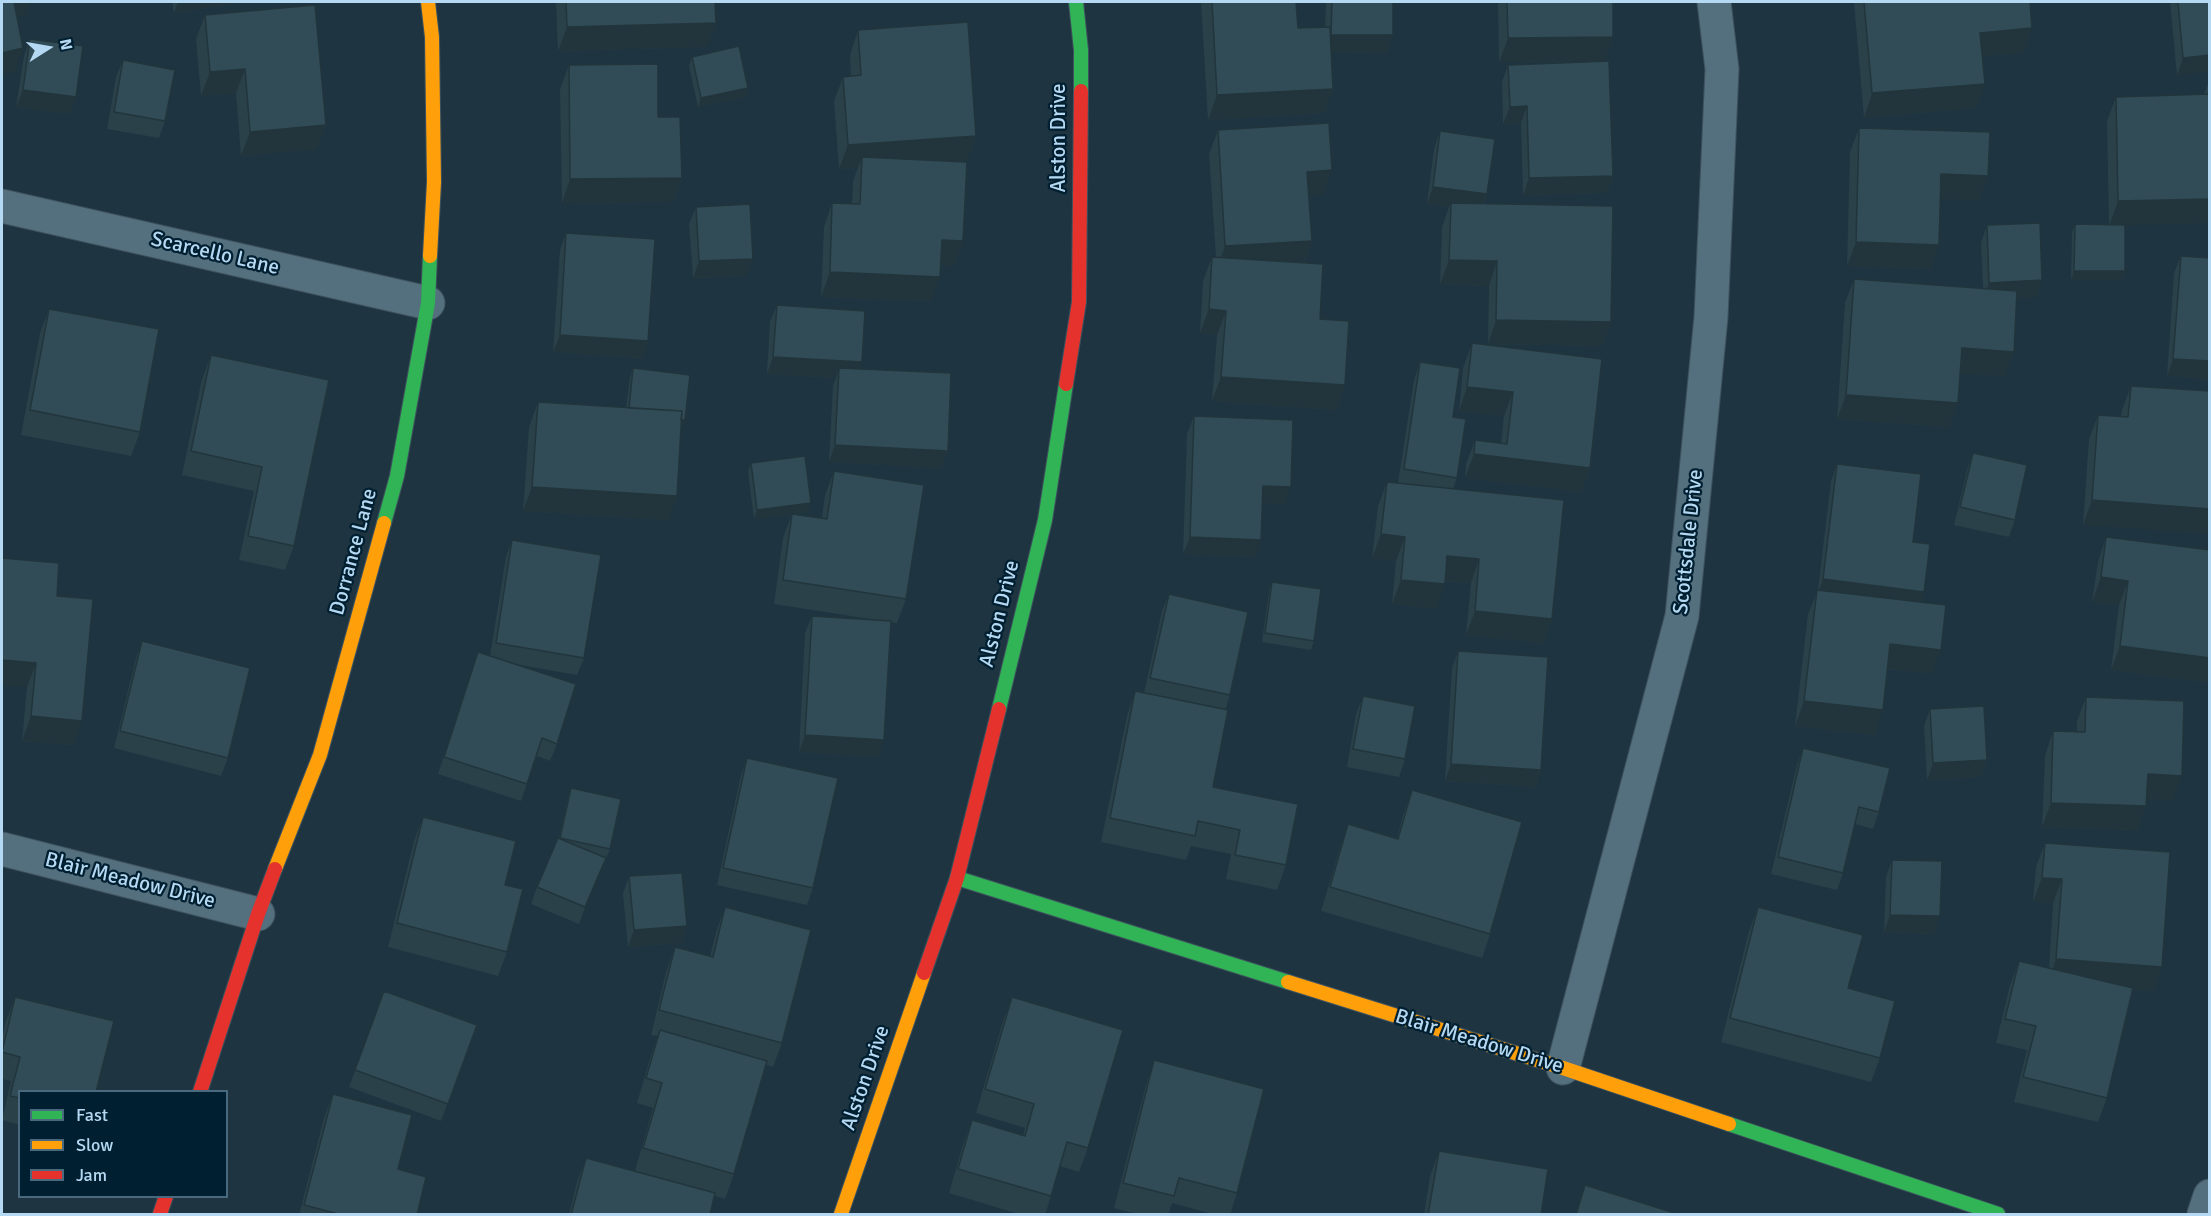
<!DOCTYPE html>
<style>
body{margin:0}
#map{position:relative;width:2211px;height:1216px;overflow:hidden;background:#1e3541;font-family:Signika,sans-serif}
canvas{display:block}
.frame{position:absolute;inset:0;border:3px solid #b5d9f2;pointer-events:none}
.legend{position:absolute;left:18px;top:1090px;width:210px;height:108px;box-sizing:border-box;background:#001f31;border:2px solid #48697e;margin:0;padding:8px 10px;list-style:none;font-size:18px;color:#b5d9f2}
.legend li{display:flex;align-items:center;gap:12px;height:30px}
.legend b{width:30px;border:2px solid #48697e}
.north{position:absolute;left:18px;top:18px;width:60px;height:60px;-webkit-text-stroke:4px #001f31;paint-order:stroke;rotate:79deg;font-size:16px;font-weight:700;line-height:24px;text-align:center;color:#b5d9f2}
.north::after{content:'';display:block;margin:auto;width:21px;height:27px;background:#b5d9f2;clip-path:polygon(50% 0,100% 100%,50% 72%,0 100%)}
</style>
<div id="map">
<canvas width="2211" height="1216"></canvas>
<div class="frame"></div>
<ul class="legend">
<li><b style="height:8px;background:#30b455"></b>Fast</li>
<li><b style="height:8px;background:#ff9f0a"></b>Slow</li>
<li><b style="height:8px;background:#e5322d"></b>Jam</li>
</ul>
<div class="north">N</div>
</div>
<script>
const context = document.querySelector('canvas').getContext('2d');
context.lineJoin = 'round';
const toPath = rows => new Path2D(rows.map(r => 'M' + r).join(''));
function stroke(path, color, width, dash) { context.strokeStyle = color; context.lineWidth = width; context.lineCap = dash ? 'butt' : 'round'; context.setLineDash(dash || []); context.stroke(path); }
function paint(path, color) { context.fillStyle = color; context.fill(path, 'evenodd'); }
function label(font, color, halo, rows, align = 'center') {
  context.font = font + ' Signika,sans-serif'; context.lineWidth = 4.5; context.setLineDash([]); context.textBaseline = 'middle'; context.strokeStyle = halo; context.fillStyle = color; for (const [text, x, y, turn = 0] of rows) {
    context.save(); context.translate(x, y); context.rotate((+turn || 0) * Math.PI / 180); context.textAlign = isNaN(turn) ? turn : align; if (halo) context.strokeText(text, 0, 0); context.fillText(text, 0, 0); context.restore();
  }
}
const street = toPath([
 [2,206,428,303],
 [2,849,258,914],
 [1563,1068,1682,616,1711,317,1722,69,1714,2],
 [2204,1214,2210,1196]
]);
const fast = toPath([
 [1076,2,1081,50,1081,91],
 [384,523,397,476,428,303,430,256],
 [999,709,1045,520,1066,384],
 [957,878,1288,982],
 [1729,1124,1998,1214]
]);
const slow = toPath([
 [428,2,432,37,434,182,430,256],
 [275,869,320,755,384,523],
 [1288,982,1563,1068,1729,1124],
 [841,1214,924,973]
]);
const jam = toPath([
 [1066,384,1079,302,1081,91],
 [924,973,957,878,999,709],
 [200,1092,258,914,275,869],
 [160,1214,166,1196]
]);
const wall = toPath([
 [172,2,243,2,174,13],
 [556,2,715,2,707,47,558,51],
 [1201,2,1296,2,1298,28,1325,27,1326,2,1393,2,1393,35,1386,53,1331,52,1333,89,1324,113,1208,120],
 [1498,2,1613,2,1604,61,1613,176,1607,193,1523,195,1521,123,1503,124,1502,82,1508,65,1604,61,1499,62],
 [1854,2,2030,2,2023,53,1983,56,1976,108,1864,118],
 [2170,2,2210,2,2177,75],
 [205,15,317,149,241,156,236,93,201,96,196,39],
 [858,30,976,136,967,160,949,161,963,241,954,266,941,265,931,301,821,297,824,227,832,203,852,203,853,181,858,168,839,169,834,101,843,77,851,76,850,55],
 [30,39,70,114,16,107,24,56],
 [692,57,745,97,698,107,689,66],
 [123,60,165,121,159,138,107,129,116,77],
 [569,65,658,117,682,178,673,202,562,203,560,89],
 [2210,79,2210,223,2125,225,2125,271,2121,280,2071,280,2072,233,2075,224,2109,225,2107,121,2116,97,2204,94],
 [1859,128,1979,200,1940,199,1939,245,1930,269,1847,266,1850,152],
 [1218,130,1323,195,1308,195,1312,241,1304,263,1320,319,1345,385,1336,410,1212,401,1217,335,1200,333,1203,281,1212,257,1216,257,1209,154],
 [1440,131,1487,194,1484,204,1611,322,1602,346,1488,344,1489,286,1440,284,1442,227,1449,207,1427,204,1434,149],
 [696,207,746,276,693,278,689,224],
 [1987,225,2042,280,2036,298,2017,298,2005,376,1961,373,1949,427,1837,419,1845,303,1854,279,1983,288,1981,243],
 [566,233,648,341,642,358,553,352,560,250],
 [2181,256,2210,379,2167,376,2174,273],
 [777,305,862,362,859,369,948,451,941,468,829,462,833,385,836,378,767,374,770,322],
 [49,309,140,432,131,456,21,435,40,333],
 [1472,343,1590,468,1581,492,1465,478,1466,464,1475,440,1501,443,1504,416,1459,411,1463,368],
 [211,355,329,380,294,546,285,570,239,560,254,491,182,475,202,379],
 [1420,362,1453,417,1457,478,1453,489,1552,619,1543,643,1466,635,1471,583,1445,581,1436,609,1392,604,1396,561,1372,558,1378,506,1387,482,1398,483,1414,380],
 [633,368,685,420,681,429,677,496,668,520,523,511,529,427,538,402,626,408,630,377],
 [2131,386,2210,391,2083,525,2089,439,2098,415,2121,416,2122,410],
 [1194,416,1284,504,1262,503,1255,557,1183,554,1187,434],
 [1973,453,2015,520,2009,537,1954,525,1967,470],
 [751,463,808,512,793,514,822,518,825,495,834,471,906,599,897,623,891,622,878,757,799,752,805,633,812,616,877,620,774,604,783,538,792,514,754,519,748,472],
 [1837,464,1913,542,1924,592,1920,602,1932,674,1888,669,1875,735,1795,726,1808,614,1818,590,1831,481],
 [2106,537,2210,550,2210,683,2111,670,2119,605,2092,602,2098,562],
 [512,540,584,658,577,675,514,664,557,744,550,761,537,756,521,801,438,774,478,652,490,656,506,557],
 [1272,582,1314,641,1311,650,1262,642,1269,591],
 [1169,594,1230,695,1225,710,1213,787,1286,865,1277,890,1226,879,1231,854,1191,846,1186,860,1101,842,1127,716,1135,691,1144,693,1162,611],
 [57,596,73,745,22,741,27,687],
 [142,641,228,758,221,776,114,748,136,658],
 [1458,651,1541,770,1535,787,1445,781,1452,668],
 [1363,696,1405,759,1399,777,1347,767,1356,714],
 [2086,697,2173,800,2147,799,2137,830,2042,827,2045,756,2053,731,2077,732,2077,721],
 [1930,709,1987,760,1980,777,1927,780,1924,726],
 [1803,748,1879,812,1873,829,1855,824,1843,873,1837,890,1771,874,1797,765],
 [747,758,813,888,807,905,717,885,741,775],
 [571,788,610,849,579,924,531,904,537,887,559,838,568,797],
 [1412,790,1490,934,1482,958,1321,911,1340,848,1348,824,1397,838,1403,815],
 [423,817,505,885,507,952,498,976,388,947,414,841],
 [2045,843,2162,967,2153,991,2132,990,2107,1098,2098,1122,2014,1102,2027,1050,1996,1043,2010,985,2019,961,2049,968,2053,903,2033,902,2036,867],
 [1892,860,1934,934,1884,932,1886,877],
 [629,876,681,943,628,947,623,894],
 [725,907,782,1043,773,1067,766,1065,734,1174,725,1199,715,1196,710,1215,569,1215,577,1182,586,1158,635,1171,653,1108,637,1103,651,1055,658,1036,651,1035,666,972,675,947,710,957,716,932],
 [1758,907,1848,988,1880,1058,1871,1082,1721,1042,1749,931],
 [384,991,477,1025,441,1121,349,1087],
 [15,997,114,1021,20,1092,20,1125,2,1120,11,1081,2,1079,2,1040,6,1021],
 [1012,997,1088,1148,1079,1172,1060,1166,1051,1196,1045,1215,1022,1215,949,1193,963,1145,972,1120,1023,1136,1025,1128,976,1113,1003,1021],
 [1154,1060,1237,1193,1230,1215,1216,1215,1172,1203,1168,1215,1141,1215,1114,1208,1146,1085],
 [333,1094,398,1169,417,1215,299,1215,324,1118],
 [1439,1151,1541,1215,1424,1215,1430,1176],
 [1585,1185,1681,1215,1575,1215]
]);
const shadedWall = toPath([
 [10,2,30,2,25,15,4,20],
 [178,2,243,2,174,13],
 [716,23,707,47,558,51,567,27],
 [2032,28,2023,53,1971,57,1980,33],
 [1331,35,1393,35,1386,53,1325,52],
 [1613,37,1604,61,1499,62,1508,38],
 [23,48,15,72,2,75,2,53],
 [2210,55,2210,72,2177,75,2183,58],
 [245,69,236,93,201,96,210,72],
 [1985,84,1976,108,1864,118,1872,93],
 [748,88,745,97,698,107,701,98],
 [1333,89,1324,113,1208,120,1217,95],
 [23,90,76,97,70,114,16,107],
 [1527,106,1521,123,1503,124,1510,107],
 [326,125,317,149,241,156,250,132],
 [976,136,967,160,861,167,862,157,858,168,839,169,848,145],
 [1332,170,1323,195,1298,196,1307,172],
 [1941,174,1988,176,1979,200,1932,199],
 [1613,176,1607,193,1523,195,1529,178],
 [682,178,673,202,562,203,570,179],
 [1433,187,1487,194,1481,211,1451,203,1449,207,1427,204],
 [2210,199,2210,223,2109,226,2118,201],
 [942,240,963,241,954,266,933,265],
 [1312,241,1303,265,1217,270,1225,246],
 [1856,242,1939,245,1930,269,1847,266],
 [753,259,746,276,693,278,699,261],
 [1449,260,1497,261,1489,286,1440,284],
 [2074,271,2125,271,2121,280,2071,280],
 [830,272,940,277,931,301,821,297],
 [2042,280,2036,298,1983,300,1989,283],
 [1209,309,1226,311,1217,335,1200,333],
 [1496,320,1611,322,1602,346,1488,344],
 [560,335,648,341,642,358,553,352],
 [1962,348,2014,352,2005,376,1954,373],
 [773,357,862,362,856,379,839,368,836,378,767,374],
 [2173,359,2210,361,2210,379,2167,376],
 [1221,377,1345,385,1336,410,1212,401],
 [1467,387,1513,392,1504,416,1459,411],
 [1846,395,1958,403,1949,427,1837,419],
 [628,413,685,420,681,429,625,422],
 [835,445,948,451,941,468,829,462],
 [1474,454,1590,468,1581,492,1465,478],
 [1263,486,1291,487,1284,504,1257,503],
 [532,487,677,496,668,520,523,511],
 [2092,500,2210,509,2210,534,2083,525],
 [811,503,808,512,754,519,757,510],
 [1381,534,1405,537,1396,561,1372,558],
 [1190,537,1261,540,1255,557,1183,554],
 [1447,556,1479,559,1471,583,1439,580],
 [2101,577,2128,581,2119,605,2092,602],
 [1823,579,1924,592,1918,609,1817,596],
 [1401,580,1445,584,1436,609,1392,604],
 [1475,611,1552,619,1543,643,1466,635],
 [1890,644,1941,650,1932,674,1882,668],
 [2120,646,2210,658,2210,683,2111,670],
 [2,660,36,663,27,687,2,685],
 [1804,701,1883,710,1875,735,1795,726],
 [31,716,82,721,73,745,22,741],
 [805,735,884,740,878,757,799,752],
 [1987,760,1980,777,1927,780,1933,763],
 [1451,764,1541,770,1535,787,1445,781],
 [2148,774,2182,776,2173,800,2139,799],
 [2051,803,2146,806,2137,830,2042,827],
 [606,858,600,875,579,924,585,907],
 [2042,878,2062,879,2053,903,2033,902],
 [1890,915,1940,916,1934,934,1884,932],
 [687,926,681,943,628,947,634,930],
 [2056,959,2162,967,2153,991,2048,984]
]);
const building = toPath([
 [2,2,14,2,23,48,2,53,2,2],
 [566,2,715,2,716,23,567,27,566,2],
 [1212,2,1296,2,1298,28,1330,27,1333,89,1217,95,1212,2],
 [1332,2,1393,2,1393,35,1331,35,1332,2],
 [1507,2,1613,2,1613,37,1508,38,1507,2],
 [1864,2,2030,2,2032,28,1980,33,1985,84,1872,93,1864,2],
 [2178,2,2210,2,2210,55,2183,58,2178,2],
 [315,5,326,125,250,132,245,69,210,72,205,15,315,5],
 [968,22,976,136,848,145,843,77,861,75,858,30,968,22],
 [30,39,83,46,76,97,23,90,30,39],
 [739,46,748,88,701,98,692,57,739,46],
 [123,60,175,70,165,121,114,112,123,60],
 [1609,61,1613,176,1529,178,1527,106,1510,107,1508,65,1609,61],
 [658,64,658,117,680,117,682,178,570,179,569,65,658,64],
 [2210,94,2210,199,2118,201,2116,97,2210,94],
 [1329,123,1332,170,1307,172,1312,241,1225,246,1218,130,1329,123],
 [1859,128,1990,132,1988,176,1941,174,1939,245,1856,242,1859,128],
 [1440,131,1495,139,1487,194,1433,187,1440,131],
 [862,157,967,162,963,241,942,240,940,277,830,272,832,203,860,204,862,157],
 [1451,203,1613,206,1611,322,1496,320,1497,261,1449,260,1451,203],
 [750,204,753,259,699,261,696,207,750,204],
 [2040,223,2042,280,1989,283,1987,225,2040,223],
 [2075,224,2125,225,2125,271,2074,271,2075,224],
 [566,233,655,239,648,341,560,335,566,233],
 [2181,256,2210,258,2210,361,2173,359,2181,256],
 [1212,257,1323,264,1320,319,1349,321,1345,385,1221,377,1226,311,1209,309,1212,257],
 [1854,279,2017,291,2014,352,1962,348,1958,403,1846,395,1854,279],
 [777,305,865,311,862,362,773,357,777,305],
 [49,309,159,329,140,432,30,410,49,309],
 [1472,343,1602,359,1590,468,1474,454,1475,440,1507,444,1513,392,1467,387,1472,343],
 [211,355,329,380,294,546,248,536,262,467,191,451,211,355],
 [1420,362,1460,368,1453,417,1466,419,1457,478,1404,469,1420,362],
 [633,368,690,375,685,420,681,420,682,411,629,408,633,368],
 [839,368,951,373,948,451,835,445,839,368],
 [2131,386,2210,391,2210,509,2092,500,2098,415,2128,417,2131,386],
 [538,402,682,411,677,496,532,487,538,402],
 [1194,416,1293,420,1291,487,1263,486,1261,540,1190,537,1194,416],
 [1973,453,2027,465,2015,520,1960,507,1973,453],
 [805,456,811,503,757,510,751,463,805,456],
 [1837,464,1921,474,1913,542,1930,544,1924,592,1823,579,1837,464],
 [834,471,924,485,906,599,783,580,792,514,827,519,834,471],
 [1387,482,1564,500,1552,619,1475,611,1479,559,1447,556,1445,584,1401,580,1405,537,1381,534,1387,482],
 [2106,537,2210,550,2210,658,2120,646,2128,581,2101,577,2106,537],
 [512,540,601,555,584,658,496,643,512,540],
 [2,558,59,563,57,596,93,599,82,721,31,716,36,663,2,660,2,558],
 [1272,582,1321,589,1314,641,1265,633,1272,582],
 [1817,590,1946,605,1941,650,1890,644,1883,710,1804,701,1817,590],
 [1169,594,1248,612,1230,695,1150,678,1169,594],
 [812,616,891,621,884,740,805,735,812,616],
 [142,641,250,668,228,758,120,731,142,641],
 [1458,651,1548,657,1541,770,1451,764,1458,651],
 [478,652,576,684,557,744,542,738,527,784,444,757,478,652],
 [1135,691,1228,710,1213,787,1298,804,1286,865,1235,855,1240,830,1198,821,1195,836,1110,818,1135,691],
 [1363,696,1415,706,1405,759,1353,749,1363,696],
 [2086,697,2184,701,2182,776,2148,774,2146,806,2051,803,2053,731,2085,732,2086,697],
 [1984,706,1987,760,1933,763,1930,709,1984,706],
 [1803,748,1890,768,1879,812,1859,807,1843,873,1778,857,1803,748],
 [747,758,838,778,813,888,723,868,747,758],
 [571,788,621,799,610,849,560,838,571,788],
 [1412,790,1522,822,1490,934,1330,887,1348,824,1398,839,1412,790],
 [423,817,516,841,505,885,523,889,507,952,397,923,423,817],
 [558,838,606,858,585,907,537,887,558,838],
 [2045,843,2170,852,2162,967,2056,959,2062,879,2042,878,2045,843],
 [1892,860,1942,861,1940,916,1890,915,1892,860],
 [682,873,687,926,634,930,629,876,682,873],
 [725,907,811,930,782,1043,659,1010,675,947,713,957,725,907],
 [1758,907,1863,935,1848,988,1895,1001,1880,1058,1730,1018,1758,907],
 [2019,961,2133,988,2107,1098,2023,1077,2036,1026,2005,1019,2019,961],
 [384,991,477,1025,448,1104,355,1070,384,991],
 [15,997,114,1021,96,1092,20,1092,20,1098,10,1096,20,1057,2,1052,15,997],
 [1012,997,1123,1030,1088,1148,1067,1142,1051,1196,958,1169,972,1120,1025,1136,1034,1104,985,1089,1012,997],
 [660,1030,767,1061,734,1174,643,1148,662,1083,646,1078,660,1030],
 [1154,1060,1264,1089,1237,1193,1179,1178,1174,1196,1123,1183,1154,1060],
 [333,1094,412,1115,398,1169,426,1177,417,1215,342,1215,304,1205,333,1094],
 [1439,1151,1548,1169,1541,1215,1428,1215,1439,1151],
 [586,1158,715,1193,710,1215,571,1215,586,1158],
 [1585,1185,1681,1215,1576,1215,1585,1185]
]);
const streetNames = [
 ["Alston Drive",1059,138,-90],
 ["Scarcello Lane",215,254,13],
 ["Scottsdale Drive",1689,542,-84],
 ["Dorrance Lane",354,552,-75],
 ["Alston Drive",1000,614,-76],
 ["Blair Meadow Drive",130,881,14],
 ["Blair Meadow Drive",1479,1042,17],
 ["Alston Drive",866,1078,-71]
];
stroke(street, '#3e525e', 35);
stroke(fast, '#3e525e', 16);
stroke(slow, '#3e525e', 16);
stroke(jam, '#3e525e', 16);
stroke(street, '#546f7d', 33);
stroke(fast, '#30b455', 14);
stroke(slow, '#ff9f0a', 14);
stroke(jam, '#e5322d', 14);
paint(wall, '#2a414a');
paint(shadedWall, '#22353c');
paint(building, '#314c56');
stroke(building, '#22353c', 1.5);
label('21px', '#b5d9f2', '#001f31', streetNames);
</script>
